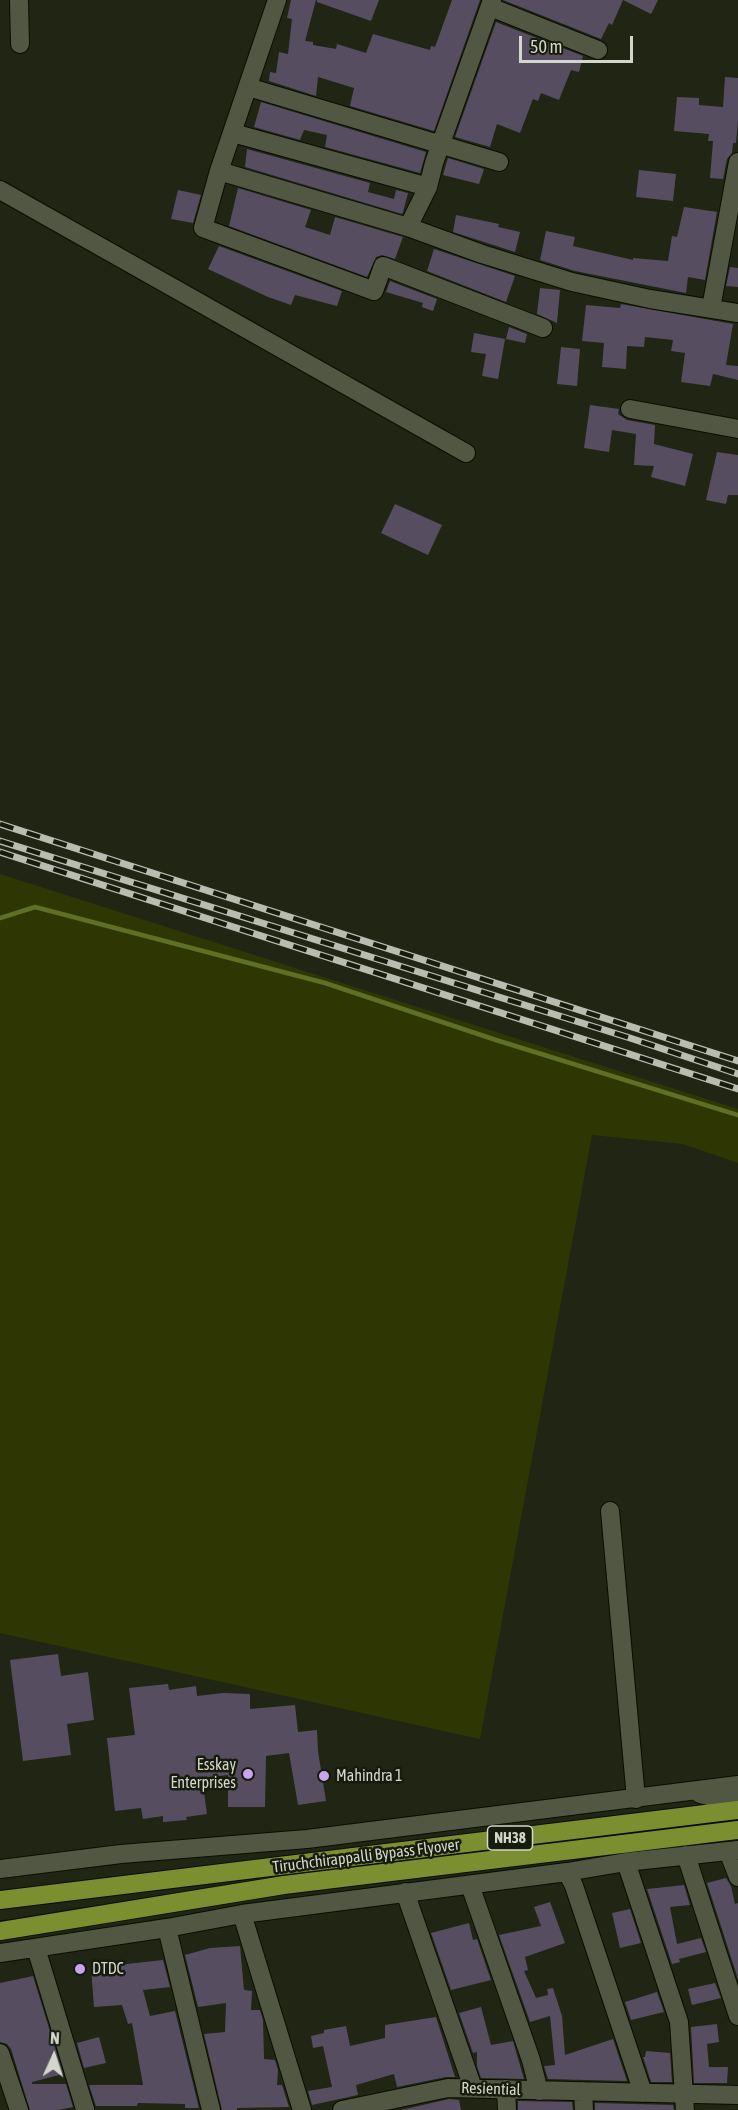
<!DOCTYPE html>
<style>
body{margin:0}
#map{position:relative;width:738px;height:2110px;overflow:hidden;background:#202514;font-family:"Asap Condensed",sans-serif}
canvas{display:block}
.north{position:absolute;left:24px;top:2026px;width:60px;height:60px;-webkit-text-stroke:4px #171b0b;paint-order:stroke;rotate:3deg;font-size:16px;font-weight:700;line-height:24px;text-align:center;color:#d3d6cb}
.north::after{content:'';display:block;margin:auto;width:21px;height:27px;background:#d3d6cb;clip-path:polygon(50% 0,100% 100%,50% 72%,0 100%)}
.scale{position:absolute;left:519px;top:36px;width:114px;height:27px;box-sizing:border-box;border:3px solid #d3d6cb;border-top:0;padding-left:8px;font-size:18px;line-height:21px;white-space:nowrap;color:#d3d6cb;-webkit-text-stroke:4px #171b0b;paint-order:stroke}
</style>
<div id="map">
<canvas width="738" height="2110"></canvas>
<div class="north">N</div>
<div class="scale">50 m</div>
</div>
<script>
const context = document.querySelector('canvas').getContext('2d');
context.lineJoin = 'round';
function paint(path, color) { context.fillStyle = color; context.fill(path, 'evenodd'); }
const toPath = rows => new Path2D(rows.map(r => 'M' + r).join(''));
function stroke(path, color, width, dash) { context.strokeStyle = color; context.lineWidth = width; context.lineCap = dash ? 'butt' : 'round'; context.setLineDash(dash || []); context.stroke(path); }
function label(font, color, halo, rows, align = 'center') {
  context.font = font + ' "Asap Condensed",sans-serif'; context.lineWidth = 5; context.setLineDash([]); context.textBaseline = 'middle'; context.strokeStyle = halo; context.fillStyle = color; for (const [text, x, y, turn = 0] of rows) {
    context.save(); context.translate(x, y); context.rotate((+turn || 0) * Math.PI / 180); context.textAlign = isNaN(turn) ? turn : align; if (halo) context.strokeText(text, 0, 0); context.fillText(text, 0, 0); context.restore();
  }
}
const green = toPath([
 [0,874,738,1109,738,1163,683,1144,592,1135,480,1739,0,1633]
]);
const stream = toPath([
 [0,918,35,907,325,983,496,1040,738,1115]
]);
const building = toPath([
 [291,0,316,0,305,41,313,42,313,45,336,49,337,44,366,53,373,34,430,50,431,46,435,47,452,0,480,0,434,131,350,106,354,88,318,77,316,96,269,81,270,72,276,73,279,52,288,54,292,19,287,18],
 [317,0,379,0,371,21,317,2],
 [503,0,658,0,651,14,623,0,612,25,609,23,601,39],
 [496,22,583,56,579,72,571,70,559,100,541,93,538,101,533,99,520,133,497,124,490,147,455,137],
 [725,77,738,78,738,120,736,143,733,143,732,153,727,159,723,179,710,178,713,141,708,141,709,134,674,131,677,97,699,98,699,105,723,107],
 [261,102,426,152,420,173,325,147,327,135,304,130,300,140,254,127],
 [247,149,370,183,368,192,394,199,396,190,408,193,403,212,402,214,245,167],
 [448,158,484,169,479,184,443,175],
 [639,170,676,174,673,201,636,197],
 [238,188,311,210,305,227,330,235,335,217,403,237,395,259,382,255,376,257,367,277,229,226],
 [178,190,201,195,193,223,171,219],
 [684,207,717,212,705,280,688,277,686,293,575,271,540,260,546,231,575,237,573,246,633,260,633,258,668,261,672,236,677,237],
 [456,215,499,224,498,227,520,232,515,252,453,232],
 [219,246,342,291,337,306,295,295,291,305,268,297,208,269],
 [434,249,515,276,506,302,427,271],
 [730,267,738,268,738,287,726,286],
 [390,281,437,299,433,311,422,307,423,303,386,292],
 [540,288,560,290,557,323,537,314],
 [621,304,733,324,726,365,738,366,738,380,713,374,710,386,681,382,685,353,671,351,673,340,645,337,644,347,627,346,626,369,602,367,604,343,582,341,586,305,620,308],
 [509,327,527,334,525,343,506,339],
 [474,333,505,339,498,379,482,376,486,354,471,352],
 [561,347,580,349,577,386,557,384],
 [590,405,619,409,618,414,627,420,655,425,654,444,693,454,685,486,651,477,654,466,634,465,636,434,612,430,609,452,584,448],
 [717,452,738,455,738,495,728,495,726,504,706,500],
 [395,504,442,525,428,555,381,533],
 [58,1654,61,1676,88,1672,94,1720,67,1724,71,1755,23,1761,10,1660],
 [168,1684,169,1690,196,1686,197,1696,223,1693,250,1694,250,1709,295,1705,298,1732,317,1730,318,1751,326,1801,298,1805,289,1753,266,1756,265,1807,228,1807,228,1775,202,1778,207,1814,186,1817,187,1820,163,1822,163,1816,143,1819,141,1808,115,1811,107,1738,135,1735,129,1688],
 [726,1878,731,1886,735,1904,738,1903,738,1979,707,1883],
 [684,1885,690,1905,670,1907,677,1944,701,1938,706,1952,679,1959,680,1962,672,1964,647,1889],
 [550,1902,565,1943,525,1957,528,1970,524,1971,536,1998,548,1995,547,1989,553,1988,562,2016,565,2055,613,2039,627,2081,548,2079,544,2066,555,2065,550,2016,530,2022,499,1935,541,1926,534,1907],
 [630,1909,641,1943,620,1948,612,1913],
 [469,1923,473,1940,477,1939,491,1980,451,1990,431,1933],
 [240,1946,244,1990,252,1991,251,2010,260,2010,263,2020,264,2059,275,2060,278,2070,277,2085,282,2085,289,2107,237,2108,237,2110,222,2110,204,2034,225,2032,226,2003,198,2007,185,1955,210,1948],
 [163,1960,170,1987,143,1990,150,2016,175,2011,199,2108,185,2108,185,2104,138,2103,137,2106,96,2106,89,2085,143,2085,132,2023,128,2024,122,2005,94,2007,91,1968],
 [33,1976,63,2074,32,2082,32,2084,66,2084,73,2107,58,2110,30,2110,11,2049,7,2044,0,2042,0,1983],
 [715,1983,721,1998,692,2005,688,1989],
 [657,1992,664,2012,631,2020,625,2002],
 [481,2007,491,2045,513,2041,524,2079,481,2078,477,2066,477,2052,473,2053,459,2013],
 [436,2017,455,2077,446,2077,397,2087,394,2074,356,2085,358,2095,312,2105,308,2091,332,2087,323,2046,313,2048,311,2036,324,2033,324,2030,346,2026,350,2046,385,2038,385,2025],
 [717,2024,719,2042,707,2044,709,2067,728,2067,727,2083,694,2083,691,2027],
 [99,2037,106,2063,84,2068,77,2043],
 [646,2051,670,2053,672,2082,651,2082,643,2057,645,2057],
 [449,2099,459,2100,461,2110,401,2110],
 [518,2101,572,2102,573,2110,518,2110],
 [595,2103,673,2105,674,2110,595,2110]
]);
const minor = toPath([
 [19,0,20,44],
 [277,0,219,171,408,227,482,254,572,282,650,299,738,313],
 [490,7,598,50],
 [248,87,499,162],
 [233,133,428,187],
 [219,171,203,228,374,291,383,266,543,328],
 [0,190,466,453],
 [408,227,428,187,434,163,492,0],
 [711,308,738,162],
 [630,409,738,429],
 [610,1511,636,1799],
 [700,1794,738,1803],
 [728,1851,738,1877],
 [686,1855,738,2016],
 [626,1862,679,2022,685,2110],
 [0,1869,121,1854,307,1839,738,1785],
 [567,1872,574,1886,643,2093],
 [470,1885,531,2060,539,2091],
 [405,1892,473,2088],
 [242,1914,302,2110],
 [167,1928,211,2110],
 [36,1948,85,2109],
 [0,1953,167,1928,242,1914,567,1872,626,1862,738,1850],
 [0,2053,19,2110],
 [506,2089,507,2110],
 [583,2091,584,2110],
 [342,2110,448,2088,738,2095]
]);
const highway = toPath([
 [0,1900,738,1810],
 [0,1931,284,1885,738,1830]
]);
const rail = toPath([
 [0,824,738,1061],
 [0,841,630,1038,738,1074],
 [0,852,738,1089]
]);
const markers = [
 [248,1774,6,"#c7a6ef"],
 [324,1776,6,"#c7a6ef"],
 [80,1969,6,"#c7a6ef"]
];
const shields = [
 [510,1838,45]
];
const shieldNames = [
 ["NH38",510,1838]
];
const poiNames = [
 ["Esskay",236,1765,"right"],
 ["Enterprises",236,1783,"right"],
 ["Mahindra 1",336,1776],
 ["DTDC",92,1969]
];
const streetNames = [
 ["Tiruchchirappalli Bypass Flyover",366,1856,-7],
 ["Resiential",491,2089,2]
];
paint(green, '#2e3704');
stroke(stream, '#5f6f23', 4.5);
paint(building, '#564e60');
stroke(minor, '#0a0e02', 20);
stroke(highway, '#0a0e02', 20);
stroke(minor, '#525744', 18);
stroke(highway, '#7b8f31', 18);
stroke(rail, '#b9bcb0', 7);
stroke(rail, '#171b0b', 4.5, [14]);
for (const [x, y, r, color] of markers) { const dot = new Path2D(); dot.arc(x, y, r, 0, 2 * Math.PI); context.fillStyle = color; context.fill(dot); stroke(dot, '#171b0b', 2); }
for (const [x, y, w] of shields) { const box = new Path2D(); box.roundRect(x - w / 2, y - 12, w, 24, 4.5); context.fillStyle = '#171b0b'; context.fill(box); stroke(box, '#d3d6cb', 1.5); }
label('bold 15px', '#d3d6cb', null, shieldNames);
label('16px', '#d3d6cb', '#171b0b', poiNames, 'left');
label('16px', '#d3d6cb', '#171b0b', streetNames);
</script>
